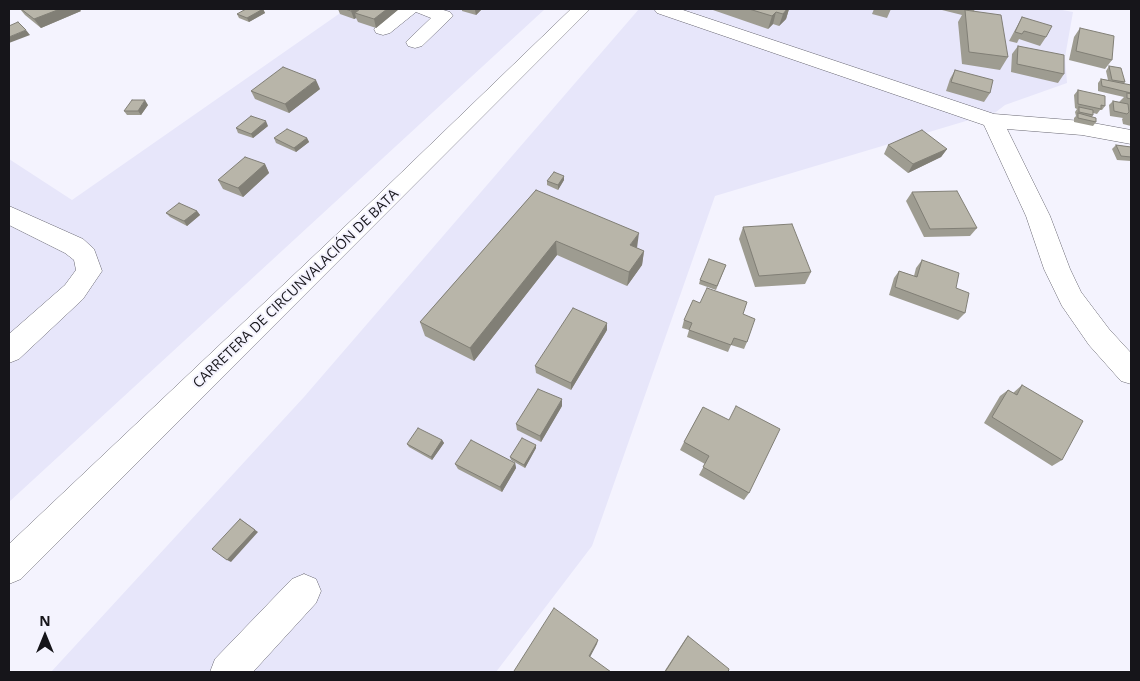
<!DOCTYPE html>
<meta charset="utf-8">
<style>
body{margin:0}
#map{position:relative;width:1140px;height:681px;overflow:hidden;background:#f4f3fe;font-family:"Open Sans",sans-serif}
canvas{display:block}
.frame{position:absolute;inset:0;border:10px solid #16151a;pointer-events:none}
.north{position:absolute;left:20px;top:611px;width:50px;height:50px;-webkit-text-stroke:4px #f4f3fe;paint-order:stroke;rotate:0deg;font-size:14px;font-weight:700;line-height:20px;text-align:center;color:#16151a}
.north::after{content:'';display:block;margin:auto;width:18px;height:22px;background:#16151a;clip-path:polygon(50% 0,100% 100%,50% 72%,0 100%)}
</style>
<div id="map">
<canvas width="1140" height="681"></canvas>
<div class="frame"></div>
<div class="north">N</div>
</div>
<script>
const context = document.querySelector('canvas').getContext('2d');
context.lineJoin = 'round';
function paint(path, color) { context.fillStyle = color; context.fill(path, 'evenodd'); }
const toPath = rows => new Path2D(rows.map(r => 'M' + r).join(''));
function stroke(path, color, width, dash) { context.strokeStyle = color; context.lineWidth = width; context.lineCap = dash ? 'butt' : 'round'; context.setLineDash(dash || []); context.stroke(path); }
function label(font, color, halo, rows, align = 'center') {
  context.font = font + ' "Open Sans",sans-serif'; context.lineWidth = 4; context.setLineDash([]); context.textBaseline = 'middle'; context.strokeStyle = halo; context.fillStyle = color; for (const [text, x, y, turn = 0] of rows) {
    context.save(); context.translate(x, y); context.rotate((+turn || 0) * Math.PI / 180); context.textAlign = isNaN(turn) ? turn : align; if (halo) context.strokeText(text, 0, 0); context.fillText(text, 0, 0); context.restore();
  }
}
const built = toPath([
 [346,9,545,9,9,502,9,159,72,200],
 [639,9,669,9,676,11,676,9,1057,9,1073,12,1065,57,1067,83,1005,105,996,112,715,196,592,546,496,672,51,672,304,397]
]);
const minor = toPath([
 [398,9,440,9,450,12,453,16,422,46,415,48,408,46,406,42,431,18,416,12,390,33,383,35,376,33,374,29,398,9],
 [654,9,680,9,994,114,1082,121,1131,130,1131,144,1082,135,1007,129,1050,216,1070,269,1081,292,1109,329,1131,353,1131,384,1121,381,1089,345,1062,306,1044,269,1026,216,984,125,657,13,654,9],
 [9,206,83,239,94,249,102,271,83,299,19,359,9,363,9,334,65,285,76,270,74,260,65,253,9,225,9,206],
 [304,574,316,579,321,591,316,603,253,672,210,672,215,659,292,579,304,574]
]);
const major = toPath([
 [571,9,590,9,21,579,9,584,9,544,374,199,571,9]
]);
const wall = toPath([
 [20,9,79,9,81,11,41,28,25,15],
 [263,9,265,13,249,22,239,18,237,14],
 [338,9,399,9,376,28,358,22,356,18,354,19,340,14],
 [462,9,482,9,476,15,462,11],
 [710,9,789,9,786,19,779,26,773,24,768,29],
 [874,9,891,9,887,18,872,14],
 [938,9,975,9,974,11,1008,57,1000,70,962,64,958,22,962,15],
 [1022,17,1046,37,1040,46,1019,39,1017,43,1009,41],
 [1080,28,1112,60,1105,69,1069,60,1074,37],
 [1018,46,1064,74,1058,83,1011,72,1012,54],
 [1109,66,1125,82,1123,84,1131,85,1131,126,1123,124,1122,119,1123,118,1110,116,1109,105,1113,101,1119,102,1124,97,1098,91,1098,83,1101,79,1108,80,1106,71],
 [955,70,990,93,984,102,946,91,950,79],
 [320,89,289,113,255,99,251,91],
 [1078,90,1105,106,1102,110,1100,110,1097,114,1093,113,1093,115,1092,117,1096,122,1093,126,1074,122,1074,118,1076,116,1075,112,1077,109,1075,108,1074,95],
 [148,105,141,115,127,115,124,111],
 [268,126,253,138,238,133,236,128],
 [274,138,307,138,309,142,296,152,276,143],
 [888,145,947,149,941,157,908,173,884,154],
 [1116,145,1131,147,1131,161,1117,160,1112,149],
 [265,164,269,173,243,197,223,189,218,180],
 [564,180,558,190,547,185,547,181],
 [536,190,637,248,644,251,642,265,627,286,557,255,474,361,425,336,420,322],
 [912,192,977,228,970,236,924,237,906,201],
 [197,211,200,215,187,226,170,217,166,213],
 [743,227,811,272,805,284,755,287,739,239],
 [922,260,956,288,965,313,958,320,889,295,894,278,899,271,914,276,916,268],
 [726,265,716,290,699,284,700,280],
 [700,303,743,314,747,342,744,349,731,345,728,352,687,337,689,330,682,328,684,320],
 [607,330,571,390,536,373,535,366],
 [1022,385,1062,460,1052,466,984,423,1000,396,1008,390,1013,393],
 [562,406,541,442,517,430,516,424],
 [703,407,749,493,744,500,699,475,705,464,680,450,684,442],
 [442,440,444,443,432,460,409,447,407,444],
 [536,445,536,448,525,468,511,460,510,457],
 [515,463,516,468,502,492,458,469,455,464],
 [688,636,728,672,664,672,686,638]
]);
const shadedWall = toPath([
 [60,9,79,9,81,11,41,28,34,19],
 [263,9,265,13,249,22,247,18],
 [354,9,369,9,355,13,356,18,354,19,351,11],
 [387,9,399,9,376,28,374,19],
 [477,9,482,9,476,15,475,10],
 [787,9,789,9,786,19,779,26,783,14],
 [776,12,773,24,768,29,772,16],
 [26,30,30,35,9,43,9,37],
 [316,80,320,89,289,113,285,104],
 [145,100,148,105,141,115,138,111],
 [266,121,268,126,253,138,251,134],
 [307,138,309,142,296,152,294,148],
 [947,149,941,157,908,173,913,164],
 [265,164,269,173,243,197,238,188],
 [564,176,564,180,558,190,558,185],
 [197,211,200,215,187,226,184,221],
 [639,233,637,248,630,245],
 [556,241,557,255,474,361,470,348],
 [644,251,642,265,627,286,629,272],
 [607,323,607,330,571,390,571,383],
 [562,399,562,406,541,442,540,436],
 [442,440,444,443,432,460,431,457],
 [536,445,536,448,525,468,524,465],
 [515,463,516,468,502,492,500,487],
 [240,519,258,532,231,562,227,560],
 [598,640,597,644,589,659,589,656]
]);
const building = toPath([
 [21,9,60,9,34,19,21,9],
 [246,9,263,9,247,18,237,14,246,9],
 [345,9,354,9,351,11,345,9],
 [360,9,387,9,374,19,355,13,360,9],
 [749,9,787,9,783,14,776,12,772,16,749,9],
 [965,10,1001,15,1008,57,969,52,965,10],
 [1022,17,1052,26,1046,37,1024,31,1022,34,1015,32,1022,17],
 [18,22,26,30,9,37,9,26,18,22],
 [1080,28,1114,36,1112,60,1076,51,1080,28],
 [1018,46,1064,55,1064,74,1017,64,1018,46],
 [1109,66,1121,68,1125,82,1112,80,1109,66],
 [283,67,316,80,285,104,251,91,283,67],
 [955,70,993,80,990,93,951,82,955,70],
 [1101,79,1131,85,1131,93,1102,86,1101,79],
 [1078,90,1105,96,1105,106,1101,105,1101,109,1078,104,1078,90],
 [1127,93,1131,94,1131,99,1127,98,1127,93],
 [132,100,145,100,138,111,124,111,132,100],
 [1113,101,1128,104,1129,112,1127,114,1114,111,1113,101],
 [1079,107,1093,110,1093,115,1079,112,1079,107],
 [1078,113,1096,118,1096,122,1078,118,1078,113],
 [251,116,266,121,251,134,236,128,251,116],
 [287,129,307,138,294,148,274,138,287,129],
 [922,130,947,149,913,164,888,145,922,130],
 [1116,145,1131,147,1131,157,1121,156,1116,145],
 [245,157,265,164,238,188,218,180,245,157],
 [554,172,564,176,558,185,547,181,554,172],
 [536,190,639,233,630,245,644,251,629,272,556,241,470,348,420,322,536,190],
 [957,191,977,228,930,229,912,192,957,191],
 [179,203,197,211,184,221,166,213,179,203],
 [792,224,811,272,759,276,743,227,792,224],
 [709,259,726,265,717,286,700,280,709,259],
 [922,260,959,273,956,288,969,293,965,313,895,287,899,271,917,277,922,260],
 [707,288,747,302,743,314,755,319,747,342,734,338,731,345,689,330,692,323,684,320,693,300,700,303,707,288],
 [573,308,607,323,571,383,535,366,573,308],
 [1022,385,1083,421,1062,460,992,417,1008,390,1017,395,1022,385],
 [538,389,562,399,540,436,516,424,538,389],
 [736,406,780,429,749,493,703,467,709,456,684,442,703,407,729,420,736,406],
 [418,428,442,440,431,457,407,444,418,428],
 [522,438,536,445,524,465,510,457,522,438],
 [471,440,515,463,500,487,455,464,471,440],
 [240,519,255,530,227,560,212,549,240,519],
 [554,608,598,640,589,656,611,672,515,672,514,671,554,608],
 [688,636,729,669,728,672,665,672,688,636]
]);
const streetNames = [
 ["CARRETERA DE CIRCUNVALACIÓN DE BATA",296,289,-44]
];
paint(built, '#e7e6fa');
stroke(minor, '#696873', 1);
stroke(major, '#696873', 1);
paint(minor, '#fff');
paint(major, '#fff');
paint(wall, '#9e9c91');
paint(shadedWall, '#817f76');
paint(building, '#b8b5a9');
stroke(building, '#817f76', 1);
label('14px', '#16151a', '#f4f3fe', streetNames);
</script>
